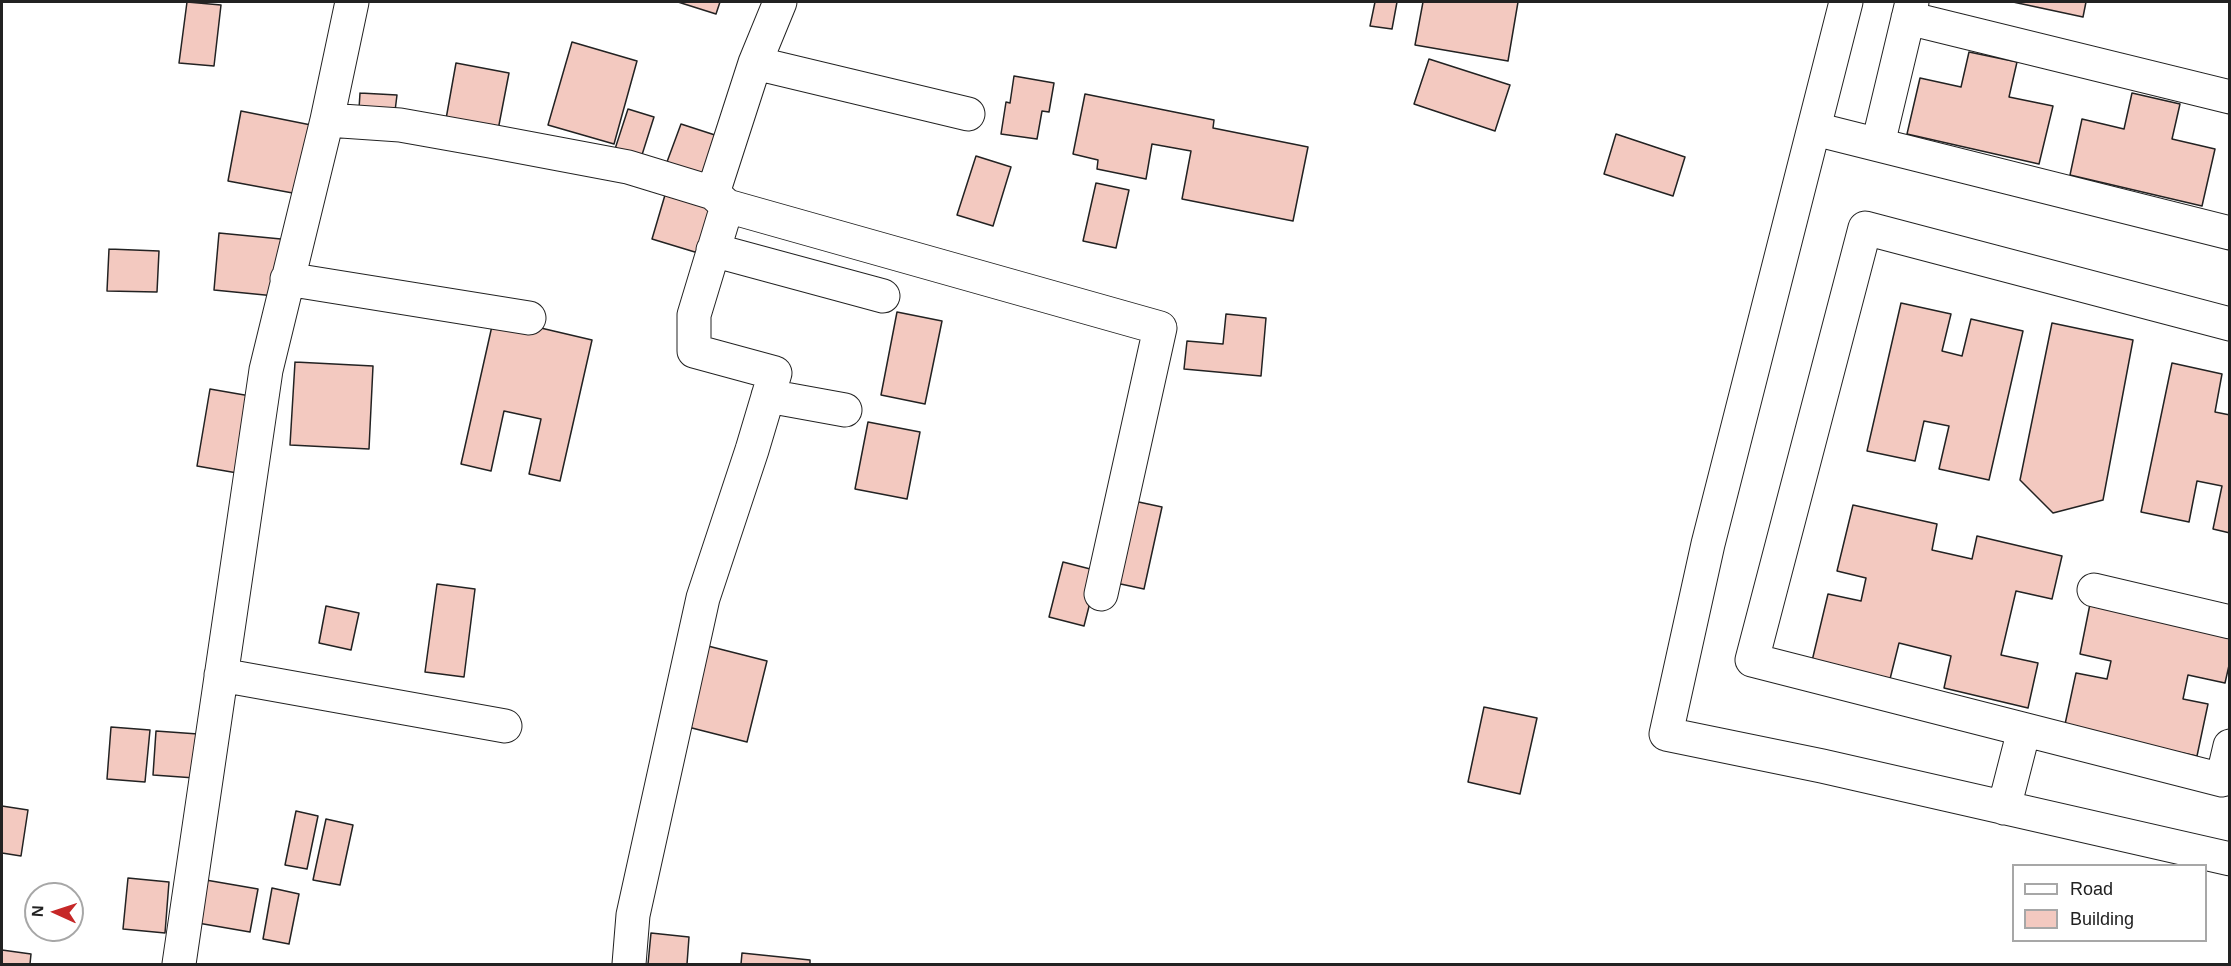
<!DOCTYPE html>
<style>
body{margin:0}
#map{position:relative;width:2231px;height:966px;overflow:hidden;background:#fff;font-family:Arial,sans-serif}
canvas{display:block}
.frame{position:absolute;inset:0;border:3px solid #222;pointer-events:none}
.legend{position:absolute;left:2012px;top:864px;width:195px;height:78px;box-sizing:border-box;background:#fff;border:2px solid #a7a7a7;margin:0;padding:8px 10px;list-style:none;font-size:18px;color:#222}
.legend li{display:flex;align-items:center;gap:12px;height:30px}
.legend b{width:30px;border:2px solid #a7a7a7}
.north{position:absolute;left:24px;top:882px;width:60px;height:60px;box-sizing:border-box;background:#fff;border:2px solid #a7a7a7;border-radius:50%;rotate:273deg;font-size:16px;font-weight:700;line-height:24px;text-align:center;color:#222}
.north::after{content:'';display:block;margin:auto;width:21px;height:27px;background:#c62828;clip-path:polygon(50% 0,100% 100%,50% 72%,0 100%)}
</style>
<div id="map">
<canvas width="2231" height="966"></canvas>
<div class="frame"></div>
<ul class="legend">
<li><b style="height:8px;background:#fff"></b>Road</li>
<li><b style="height:16px;background:#f3c9c0"></b>Building</li>
</ul>
<div class="north">N</div>
</div>
<script>
const context = document.querySelector('canvas').getContext('2d');
context.lineJoin = 'round';
function paint(path, color) { context.fillStyle = color; context.fill(path, 'evenodd'); }
const toPath = rows => new Path2D(rows.map(r => 'M' + r).join(''));
function stroke(path, color, width, dash) { context.strokeStyle = color; context.lineWidth = width; context.lineCap = dash ? 'butt' : 'round'; context.setLineDash(dash || []); context.stroke(path); }
const building = toPath([
 [187,2,221,5,214,66,179,63,187,2],
 [678,2,720,2,716,14,678,2],
 [1375,2,1397,2,1392,29,1370,26,1375,2],
 [1423,2,1518,2,1508,61,1415,45,1423,2],
 [2013,2,2086,2,2083,17,2013,2],
 [572,42,637,61,614,144,548,125,572,42],
 [1969,52,2017,62,2009,97,2053,106,2039,164,1907,134,1920,78,1961,87,1969,52],
 [1429,59,1510,85,1495,131,1414,104,1429,59],
 [456,63,509,73,498,130,446,119,456,63],
 [1014,76,1054,83,1049,112,1042,111,1037,139,1001,134,1006,102,1010,103,1014,76],
 [360,93,397,95,395,111,359,109,360,93],
 [2132,93,2180,104,2172,139,2215,149,2202,206,2070,175,2082,119,2124,129,2132,93],
 [1085,94,1214,120,1213,128,1308,147,1293,221,1182,199,1191,151,1152,144,1146,179,1097,169,1098,160,1073,154,1085,94],
 [628,109,654,117,641,158,615,149,628,109],
 [241,111,311,125,298,194,228,181,241,111],
 [681,124,718,136,702,183,664,170,681,124],
 [1616,134,1685,157,1673,196,1604,174,1616,134],
 [976,156,1011,167,993,226,957,215,976,156],
 [1096,183,1129,190,1116,248,1083,241,1096,183],
 [665,195,721,212,708,256,652,239,665,195],
 [219,233,281,239,275,296,214,290,219,233],
 [109,249,159,251,157,292,107,291,109,249],
 [1901,303,1951,314,1942,351,1962,356,1971,319,2023,331,1989,480,1939,469,1949,426,1924,421,1915,461,1867,451,1901,303],
 [897,312,942,321,925,404,881,395,897,312],
 [1226,314,1266,318,1261,376,1184,369,1187,341,1223,344,1226,314],
 [494,317,592,340,560,481,529,474,541,419,504,411,491,471,461,464,494,317],
 [2052,323,2133,340,2103,500,2053,513,2020,480,2052,323],
 [295,362,373,366,369,449,290,445,295,362],
 [2172,363,2222,374,2215,412,2230,415,2230,533,2213,529,2222,486,2197,481,2189,522,2141,512,2172,363],
 [210,389,256,397,243,474,197,466,210,389],
 [868,422,920,432,907,499,855,489,868,422],
 [1134,501,1162,507,1144,589,1116,583,1134,501],
 [1853,505,1937,524,1932,550,1972,559,1977,536,2062,556,2052,599,2016,591,2001,655,2038,663,2028,708,1944,688,1951,656,1899,643,1890,679,1812,661,1828,594,1861,601,1866,578,1837,571,1853,505],
 [1063,562,1098,571,1084,626,1049,617,1063,562],
 [437,584,475,589,464,677,425,672,437,584],
 [2090,604,2230,634,2230,661,2225,683,2188,675,2183,699,2208,704,2197,756,2064,729,2076,673,2107,679,2111,661,2080,654,2090,604],
 [326,606,359,613,351,650,319,643,326,606],
 [708,646,767,661,747,742,688,727,708,646],
 [1484,707,1537,718,1520,794,1468,782,1484,707],
 [111,727,150,730,145,782,107,779,111,727],
 [156,731,198,734,195,778,153,775,156,731],
 [2,806,28,810,21,856,2,853,2,806],
 [296,811,318,816,307,869,285,865,296,811],
 [326,819,353,825,340,885,313,880,326,819],
 [128,878,169,882,165,933,123,929,128,878],
 [200,879,258,889,250,932,192,922,200,879],
 [272,888,299,894,289,944,263,939,272,888],
 [651,933,689,937,687,964,648,964,651,933],
 [2,950,31,954,30,964,2,964,2,950],
 [742,953,810,960,810,964,741,964,742,953]
]);
const minor = toPath([
 [352,2,327,120,400,125,490,141,628,167,713,193],
 [1846,2,1708,544,1666,734,1822,766,2230,859],
 [1908,18,2230,97],
 [755,63,968,114],
 [1815,129,2230,233],
 [1878,144,1912,2],
 [727,206,1160,328,1101,594],
 [713,250,883,296],
 [287,279,529,318],
 [2230,324,1865,228,1752,660,2222,780,2230,746],
 [768,396,845,410],
 [2094,590,2230,622],
 [221,675,505,726],
 [2004,808,2024,730],
 [179,964,266,370,327,120],
 [629,964,633,915,703,598,752,450,775,373,694,351,694,315,727,206,713,193,755,63,780,2]
]);
paint(building, '#f3c9c0');
stroke(building, '#222', 1.5);
stroke(minor, '#222', 35);
stroke(minor, '#fff', 33);
</script>
